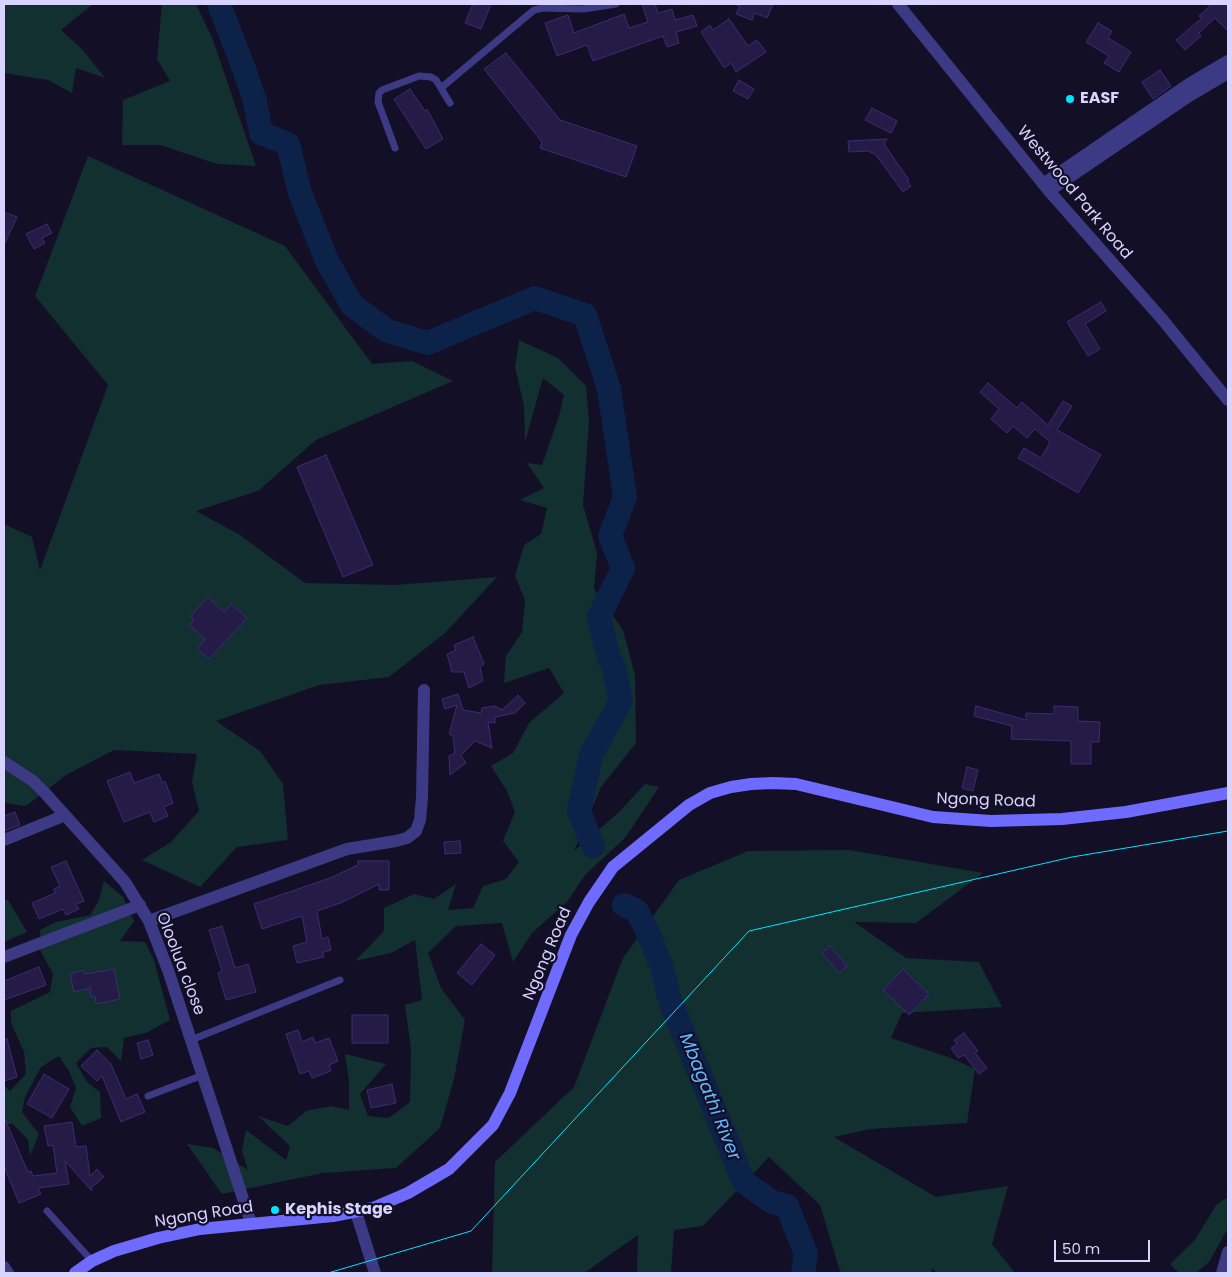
<!DOCTYPE html>
<style>
body{margin:0}
#map{position:relative;width:1232px;height:1277px;overflow:hidden;background:#130f26;font-family:Poppins,sans-serif}
canvas{display:block}
.frame{position:absolute;inset:0;border:5px solid #d9d4ff;pointer-events:none}
.scale{position:absolute;left:1054px;top:1240px;width:96px;height:22px;box-sizing:border-box;border:2px solid #d9d4ff;border-top:0;padding-left:6px;font-size:15px;line-height:18px;white-space:nowrap;color:#d9d4ff;-webkit-text-stroke:4px #130f26;paint-order:stroke}
</style>
<div id="map">
<canvas width="1232" height="1277"></canvas>
<div class="frame"></div>
<div class="scale">50 m</div>
</div>
<script>
const context = document.querySelector('canvas').getContext('2d');
context.lineJoin = 'round';
function paint(path, color) { context.fillStyle = color; context.fill(path, 'evenodd'); }
const toPath = rows => new Path2D(rows.map(r => 'M' + r).join(''));
function stroke(path, color, width, dash) { context.strokeStyle = color; context.lineWidth = width; context.lineCap = dash ? 'butt' : 'round'; context.setLineDash(dash || []); context.stroke(path); }
function label(font, color, halo, rows, align = 'center') {
  context.font = font + ' Poppins,sans-serif'; context.lineWidth = 4.5; context.setLineDash([]); context.textBaseline = 'middle'; context.strokeStyle = halo; context.fillStyle = color; for (const [text, x, y, turn = 0] of rows) {
    context.save(); context.translate(x, y); context.rotate((+turn || 0) * Math.PI / 180); context.textAlign = isNaN(turn) ? turn : align; if (halo) context.strokeText(text, 0, 0); context.fillText(text, 0, 0); context.restore();
  }
}
const green = toPath([
 [4,4,93,4,61,30,82,49,105,78,76,68,72,93,48,80,4,73],
 [162,4,196,4,213,40,256,166,217,164,160,145,122,145,123,100,170,81,157,59],
 [88,156,285,246,372,364,412,361,453,381,316,440,258,491,196,511,240,535,305,583,395,585,497,577,445,633,389,677,319,685,216,721,260,751,283,784,288,840,237,847,200,887,142,860,171,842,199,811,192,782,197,754,114,750,66,775,26,806,4,803,4,524,32,537,40,570,108,385,35,296],
 [519,340,558,358,586,386,589,421,583,505,597,553,594,589,623,630,635,675,636,743,601,787,574,851,620,811,645,784,659,787,625,838,585,875,567,902,532,933,513,962,502,923,456,926,428,953,441,988,465,1020,454,1079,440,1128,396,1168,323,1173,222,1194,187,1144,213,1148,248,1170,242,1151,246,1130,286,1160,290,1146,258,1116,288,1126,306,1111,331,1106,349,1110,349,1081,345,1054,386,1064,360,1094,368,1116,389,1118,410,1102,411,1049,405,1005,422,1000,415,940,391,953,355,961,384,931,384,908,414,894,434,899,456,884,448,910,473,908,483,886,506,879,519,862,503,841,515,812,507,791,491,766,513,753,529,723,564,693,549,668,504,683,506,656,522,632,525,600,515,576,524,545,541,534,547,508,520,500,544,488,527,463,542,465,559,416,564,395,543,378,525,442,524,406,515,367],
 [850,850,983,873,916,923,854,922,906,958,979,962,1002,1007,902,1013,891,1038,951,1058,975,1069,967,1123,871,1129,834,1137,936,1197,1008,1186,992,1244,1015,1273,938,1273,931,1268,932,1273,843,1273,840,1271,820,1205,769,1157,703,1226,674,1230,671,1273,637,1273,638,1235,584,1273,492,1273,495,1162,574,1087,623,958,679,880,748,851],
 [104,881,123,897,134,921,120,941,145,942,154,960,170,1020,146,1033,124,1038,121,1061,107,1047,91,1048,76,1063,87,1082,100,1092,101,1118,82,1126,70,1107,76,1088,69,1071,59,1056,41,1067,25,1097,22,1112,39,1134,30,1156,28,1140,13,1124,4,1124,4,1085,10,1091,26,1074,24,1052,11,1023,11,1011,50,992,53,974,41,952,40,930,56,922,90,915,99,900],
 [4,900,8,900,27,932,4,942],
 [1228,1197,1228,1228,1209,1262,1196,1273,1179,1273,1170,1264,1195,1240,1216,1205]
]);
const river = toPath([
 [219,4,244,69,255,101,261,133,288,144,300,193,327,261,352,305,387,331,428,343,535,298,585,315,609,389,625,497,610,536,623,568,599,617,609,659,614,667,621,701,591,755,579,811,593,846],
 [624,905,637,911,648,933,662,967,670,1001,744,1182,772,1202,787,1206,806,1254,803,1273]
]);
const building = toPath([
 [473,4,491,4,481,29,465,23,473,4],
 [642,4,655,4,658,13,672,9,675,20,693,15,697,26,676,32,679,43,667,47,663,36,593,61,587,45,557,56,545,23,568,15,574,33,624,14,629,28,648,22,642,4],
 [734,4,773,4,767,18,755,13,752,20,736,14,740,6,734,4],
 [1212,4,1228,4,1228,31,1215,18,1199,33,1201,36,1185,50,1176,40,1202,18,1199,16,1212,4],
 [729,19,748,46,757,40,766,52,736,72,731,63,724,68,701,32,710,25,713,30,729,19],
 [1098,23,1112,31,1108,38,1131,52,1119,72,1104,63,1109,56,1086,42,1098,23],
 [506,53,560,120,637,146,626,177,540,148,542,142,484,69,506,53],
 [1160,70,1171,86,1153,99,1142,82,1160,70],
 [739,80,754,89,748,99,733,91,739,80],
 [410,89,425,111,427,109,443,139,426,149,394,99,410,89],
 [872,108,897,121,891,133,865,120,872,108],
 [887,139,884,144,909,180,907,181,911,186,903,192,876,155,868,151,849,152,848,141,887,139],
 [4,212,17,217,4,245,4,212],
 [47,224,52,233,42,238,45,243,34,249,26,234,47,224],
 [1101,302,1106,311,1085,324,1100,349,1088,356,1067,322,1101,302],
 [988,383,1017,408,1022,402,1048,425,1063,401,1072,406,1057,430,1101,455,1078,493,1018,458,1024,448,1041,458,1050,442,1035,429,1027,438,1013,426,1007,433,991,419,999,409,980,392,988,383],
 [326,455,373,565,343,577,297,467,326,455],
 [208,597,224,612,231,604,247,618,209,659,197,649,205,639,189,625,194,621,191,616,208,597],
 [473,637,484,664,480,667,483,681,469,688,464,672,452,672,447,654,456,650,454,645,473,637],
 [458,694,463,710,481,713,482,708,495,706,502,710,518,695,525,703,515,713,495,717,495,723,488,722,492,748,475,741,461,755,466,763,450,775,449,756,455,753,453,736,449,734,457,705,445,709,442,699,458,694],
 [976,706,1026,720,1026,713,1054,714,1054,706,1078,707,1078,721,1100,722,1099,742,1091,742,1091,764,1071,764,1071,741,1011,739,1012,726,974,716,976,706],
 [967,767,978,770,973,791,962,788,967,767],
 [130,772,134,783,159,774,162,783,165,781,173,803,164,807,168,816,154,822,150,812,124,822,107,781,130,772],
 [15,812,20,825,4,831,4,816,15,812],
 [460,841,461,853,445,854,444,842,460,841],
 [66,861,84,901,76,904,79,909,66,915,63,909,39,919,32,903,55,893,54,889,60,886,51,867,66,861],
 [358,861,389,861,389,890,379,890,379,884,343,902,317,911,322,939,328,937,331,950,323,952,324,957,297,963,293,946,307,942,302,916,262,929,254,904,330,878,358,865,358,861],
 [222,926,235,968,248,964,256,992,226,1000,218,973,222,971,209,930,222,926],
 [481,944,495,955,472,985,457,973,481,944],
 [830,946,847,966,839,973,822,953,830,946],
 [39,967,46,985,4,1000,4,981,39,967],
 [114,969,120,999,96,1004,95,996,91,997,90,988,74,992,70,974,84,970,85,974,114,969],
 [903,969,929,994,909,1015,883,990,903,969],
 [352,1015,388,1015,388,1043,352,1043,352,1015],
 [298,1030,302,1042,313,1037,315,1043,329,1038,338,1061,329,1065,331,1071,312,1078,309,1071,300,1074,286,1034,298,1030],
 [964,1033,978,1051,975,1053,987,1068,979,1074,964,1055,958,1058,951,1048,957,1044,954,1040,964,1033],
 [7,1039,17,1077,4,1081,4,1040,7,1039],
 [148,1040,153,1055,141,1059,137,1043,148,1040],
 [97,1050,111,1064,126,1099,137,1094,145,1112,121,1122,102,1076,97,1081,81,1066,97,1050],
 [44,1074,69,1089,52,1118,27,1104,44,1074],
 [392,1084,396,1103,371,1108,367,1090,392,1084],
 [4,1117,28,1172,31,1171,33,1176,57,1173,53,1145,48,1146,44,1126,72,1122,76,1147,86,1146,90,1176,97,1169,104,1177,91,1188,92,1191,65,1161,69,1184,38,1188,41,1194,19,1203,4,1166,4,1117]
]);
const lane = toPath([
 [441,88,534,10,543,8,583,9,616,4],
 [395,148,378,102,379,93,382,90,419,76,431,77,436,80,450,103],
 [191,1040,340,980],
 [148,1096,203,1075],
 [47,1211,92,1261]
]);
const street = toPath([
 [898,4,1049,191,1162,319,1228,400],
 [1043,184,1189,84,1228,61],
 [1049,191,1189,96,1228,73],
 [4,762,33,781,45,793,125,882,149,921,168,970,251,1223],
 [4,840,63,816],
 [149,921,347,849,396,841,407,838,416,831,420,820,422,798,424,690],
 [4,957,140,905],
 [356,1212,375,1273],
 [4,1267,8,1273],
 [1222,1273,1228,1252]
]);
const secondary = toPath([
 [75,1273,92,1261,114,1251,158,1238,200,1229,333,1216,373,1208,408,1193,449,1169,493,1125,510,1093,571,935,589,902,613,867,689,805,710,793,731,787,751,784,773,783,796,784,933,817,991,821,1062,819,1126,812,1228,793]
]);
const tram = toPath([
 [328,1273,471,1231,749,931,1072,857,1228,831]
]);
const markers = [
 [1070,99,5,"#00e5ff"],
 [275,1210,5,"#00e5ff"]
];
const poiNames = [
 ["EASF",1080,99],
 ["Kephis Stage",285,1210]
];
const streetNames = [
 ["Westwood Park Road",1074,193,50],
 ["Ngong Road",986,801,2],
 ["Ngong Road",548,954,-67],
 ["Oloolua close",180,964,69],
 ["Ngong Road",204,1215,-9]
];
const waterNames = [
 ["Mbagathi River",709,1097,68]
];
paint(green, '#12302f');
stroke(river, '#0c2248', 24);
paint(building, '#241b47');
stroke(building, '#3b2d73', 1);
stroke(lane, '#3d3a85', 7);
stroke(street, '#3d3a85', 12);
stroke(secondary, '#6f6bff', 12);
stroke(tram, '#00e5ff', 1);
for (const [x, y, r, color] of markers) { const dot = new Path2D(); dot.arc(x, y, r, 0, 2 * Math.PI); context.fillStyle = color; context.fill(dot); stroke(dot, '#130f26', 2); }
label('bold 16px', '#d9d4ff', '#130f26', poiNames, 'left');
label('16px', '#d9d4ff', '#130f26', streetNames);
label('italic 18px', '#62b6ff', '#130f26', waterNames);
</script>
